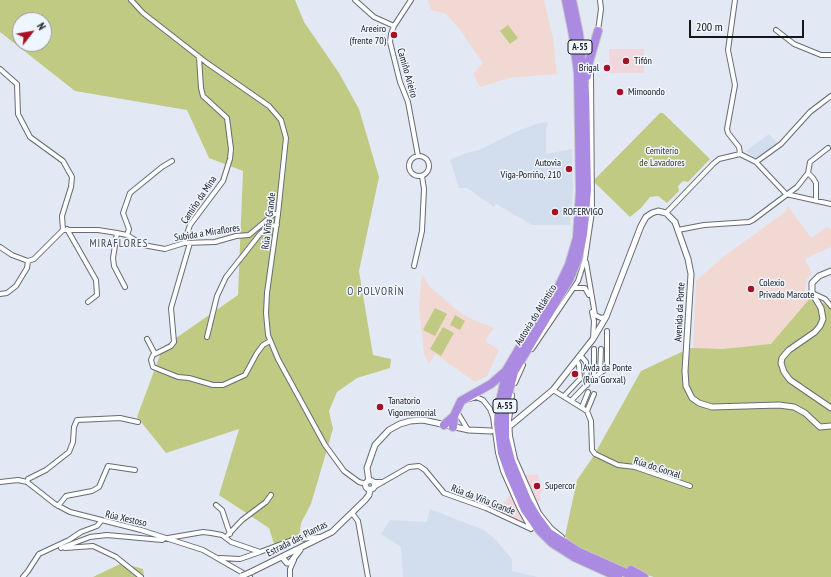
<!DOCTYPE html>
<meta charset="utf-8">
<style>
body{margin:0}
#map{position:relative;width:831px;height:577px;overflow:hidden;background:#e2e9f4;font-family:"PT Sans Narrow",sans-serif}
canvas{display:block}
.north{position:absolute;left:12px;top:12px;width:40px;height:40px;box-sizing:border-box;background:#f0f6ff;border:1px solid #989ca3;border-radius:50%;rotate:59deg;font-size:11px;font-weight:700;line-height:16px;text-align:center;color:#14161a}
.north::after{content:'';display:block;margin:auto;width:14px;height:18px;background:#a70f24;clip-path:polygon(50% 0,100% 100%,50% 72%,0 100%)}
.scale{position:absolute;left:689px;top:20px;width:115px;height:18px;box-sizing:border-box;border:2px solid #14161a;border-top:0;padding-left:5px;font-size:12px;line-height:14px;white-space:nowrap;color:#14161a;-webkit-text-stroke:3px #f0f6ff;paint-order:stroke}
</style>
<div id="map">
<canvas width="831" height="577"></canvas>
<div class="north">N</div>
<div class="scale">200 m</div>
</div>
<script>
const context = document.querySelector('canvas').getContext('2d');
context.lineJoin = 'round';
function paint(path, color) { context.fillStyle = color; context.fill(path, 'evenodd'); }
const toPath = rows => new Path2D(rows.map(r => 'M' + r).join(''));
function stroke(path, color, width, dash) { context.strokeStyle = color; context.lineWidth = width; context.lineCap = dash ? 'butt' : 'round'; context.setLineDash(dash || []); context.stroke(path); }
function label(font, color, halo, rows, align = 'center') {
  context.font = font + ' "PT Sans Narrow",sans-serif'; context.lineWidth = 3; context.setLineDash([]); context.textBaseline = 'middle'; context.strokeStyle = halo; context.fillStyle = color; for (const [text, x, y, turn = 0] of rows) {
    context.save(); context.translate(x, y); context.rotate((+turn || 0) * Math.PI / 180); context.textAlign = isNaN(turn) ? turn : align; if (halo) context.strokeText(text, 0, 0); context.fillText(text, 0, 0); context.restore();
  }
}
const commercial = toPath([
 [609,49,644,49,644,73,609,73],
 [538,474,543,491,540,493,541,500,535,503,523,475],
 [511,493,523,519,520,522,498,511]
]);
const built = toPath([
 [548,122,546,128,546,154,572,149,573,189,570,225,532,225,496,204,494,207,467,188,459,188,450,160,463,154,479,150,515,132,536,124],
 [769,134,778,144,758,157,754,158,746,151],
 [430,509,484,530,494,538,512,559,512,571,538,577,403,577,401,547,381,534,390,520,427,522]
]);
const education = toPath([
 [428,0,544,0,553,38,557,74,509,78,480,87,473,74,483,63,457,26,446,14,431,10],
 [788,206,811,238,828,226,831,230,831,247,805,259,812,273,807,279,805,291,814,302,765,363,693,354,696,281,723,257,785,212],
 [422,274,429,286,457,310,469,318,494,328,485,341,499,350,487,376,475,382,435,354,429,364,424,354,419,305]
]);
const green = toPath([
 [0,0,295,0,304,22,339,73,359,109,379,177,359,271,373,355,391,359,390,368,357,378,337,392,329,411,333,429,311,504,301,523,299,538,286,539,275,547,269,528,219,495,239,429,166,453,137,417,163,347,238,295,243,171,209,158,187,110,75,91,0,32],
 [20,20,44,20,44,44,20,44],
 [508,25,518,38,510,44,500,31],
 [660,113,663,113,710,159,688,182,683,181,678,186,679,191,667,203,658,196,650,197,641,208,630,217,593,181],
 [812,296,831,308,831,577,654,577,615,566,575,547,565,536,577,480,593,457,641,371,690,348,723,349,771,344],
 [435,308,447,314,435,336,423,330],
 [455,315,465,321,460,330,450,325],
 [443,327,454,333,441,356,430,349],
 [122,563,143,569,144,577,93,577]
]);
const minor = toPath([
 [131,0,143,13,207,63,269,106,281,120,286,138,278,214,267,293,266,313,268,335,278,359,325,445,344,471,359,482,366,484],
 [355,0,374,17,394,26],
 [411,0,394,26,391,34,390,42,400,82,408,102,418,156],
 [735,0,728,50,735,85,727,129,728,133,739,147,740,154],
 [776,30,794,44,821,55,831,55],
 [598,31,601,9,600,0],
 [0,69,17,84,18,114,30,137,63,161,72,177,71,187,62,216,63,230],
 '409 166a10 10 0 1 1 20 0a10 10 0 1 1-20 0Z',
 [756,162,781,144,810,112,831,96],
 [808,173,813,178,816,183,816,201],
 [666,213,713,164,719,159,740,154,756,162,786,194,831,204],
 [67,229,96,280,97,295,88,302],
 [678,230,704,225,749,222,753,220,797,187,808,173,810,162,828,148],
 [117,233,113,258,114,266,125,287],
 [127,235,129,229,123,213,130,193,162,167,172,161],
 [184,243,190,225,223,181,230,159,231,149,227,118,203,96,201,88,199,57],
 [190,243,171,308,174,342,171,346,153,355,151,360,153,367,178,377,189,378,213,385,223,385,245,375,257,353,263,345,270,341],
 [0,247,12,255,28,261],
 [28,261,34,259,63,230,98,230,117,233,127,235,143,245,165,249,184,243,215,242,236,236,249,235,274,214,278,214],
 [586,262,595,315,601,318,606,317],
 [414,266,422,231,424,189,422,176],
 [574,288,585,288,589,295],
 [812,293,825,299,831,306],
 [0,294,7,293,16,286,27,268,28,261],
 [592,312,594,321,593,339],
 [207,337,217,296,226,277,260,234,269,226,277,225],
 [147,339,155,354],
 [532,349,578,281,585,259,592,212,591,74],
 [581,356,586,362,587,385],
 [600,373,601,349],
 [594,378,594,349],
 [515,383,523,365],
 [553,390,587,411,591,421,592,450,595,454,618,465,635,467,690,486],
 [512,395,509,421,510,436,515,459,539,513,551,528,562,537],
 [564,396,580,379,579,365,577,361],
 [470,399,476,397,483,400,490,409,493,417,498,453,503,471,519,507,531,529],
 [571,401,590,381,607,368,607,331],
 [582,407,588,392],
 [587,411,594,394],
 [459,415,468,430],
 [0,482,18,480,27,482,55,504,70,512,141,530,203,550,250,577],
 [27,482,28,479,46,470,69,452,73,442,74,427,77,420,120,418,138,422],
 [374,482,383,482],
 [374,487,409,467,419,466,425,470,444,493,486,508,531,529],
 [216,505,222,510,230,534],
 [58,506,66,496,92,491,99,487,108,466,135,470],
 [352,513,358,521,368,577],
 [226,537,242,520,266,502,271,495],
 [168,538,203,532,211,533,222,535,231,542,260,552,292,540,319,537],
 [61,548,90,537,107,535,162,540,165,538],
 [65,548,93,546,116,557,141,577],
 [220,558,240,559,260,552],
 [23,577,28,571,39,554,69,540,81,532,97,526,101,521],
 [290,577,290,569,294,560]
]);
const tertiary = toPath([
 [831,271,819,276,812,283,812,293,821,308,823,319,820,326,815,332,789,350,782,358,781,363,784,372,790,380,831,408],
 [511,425,553,390,593,339,606,317,641,226,646,217,652,213,658,211,666,213,675,222,688,259,691,274,685,371,686,386,692,398,699,403,712,407,779,405,794,407,805,413,820,427,831,426],
 '365.5 485a4.5 4.5 0 1 1 9 0a4.5 4.5 0 1 1-9 0Z',
 [369,481,367,468,375,445,389,430,400,424,410,421,423,420,469,430,491,431],
 [282,557,287,563,290,563,300,550],
 [251,572,332,532,365,500,369,495,370,489]
]);
const motorway = toPath([
 [566,0,573,35,578,73,580,191,577,238,569,265,559,286,520,347,507,369,499,406,498,424,502,453,509,473,525,510,540,531,552,543,574,557,618,577],
 [572,0,579,34,585,95,587,190,583,234,578,259,569,280,514,372,505,406,505,438,511,461,527,500,537,517,549,533,579,552,635,577],
 [587,76,589,62,598,31],
 [444,425,454,416],
 [453,427,454,416,461,401,491,384,507,370],
 [631,570,644,577]
]);
const tertiaryBridge = toPath([
 [242,576,251,572]
]);
const markers = [
 [394,35,4,"#a70f24"],
 [626,61,4,"#a70f24"],
 [607,68,4,"#a70f24"],
 [620,92,4,"#a70f24"],
 [569,169,4,"#a70f24"],
 [555,212,4,"#a70f24"],
 [751,289,4,"#a70f24"],
 [575,374,4,"#a70f24"],
 [380,407,4,"#a70f24"],
 [537,486,4,"#a70f24"]
];
const shields = [
 [580,47,24],
 [505,406,24]
];
const shieldNames = [
 ["A-55",580,47],
 ["A-55",505,406]
];
const poiNames = [
 ["Areeiro",386,29,"right"],
 ["(frente 70)",386,41,"right"],
 ["Tifón",634,61],
 ["Brigal",599,68,"right"],
 ["Mimoondo",628,92],
 ["Autovia",561,163,"right"],
 ["Viga-Porriño, 210",561,175,"right"],
 ["ROFERVIGO",563,212],
 ["Colexio",759,283],
 ["Privado Marcote",759,295],
 ["Avda da Ponte",583,368],
 ["(Rúa Gorxal)",583,380],
 ["Tanatorio",388,401],
 ["Vigomemorial",388,413],
 ["Supercor",545,486]
];
const streetNames = [
 ["Camiño Arieiro",407,73,74],
 ["Camiño da Mina",199,200,-56],
 ["Rúa Viña Grande",269,221,-83],
 ["Subida a Miraflores",207,233,-9],
 ["Avenida da Ponte",680,312,-87],
 ["Autovía do Atlántico",536,315,-58],
 ["Rúa do Gorxal",657,468,18],
 ["Rúa da Viña Grande",483,500,21],
 ["Rúa Xestoso",126,519,13],
 ["Estrada das Plantas",297,539,-27]
];
const parkNames = [
 ["Cemiterio",662,151],
 ["de Lavadores",662,163]
];
const neighbourhoodNames = [
 ["MIRAFLORES",119,244],
 ["O POLVORÍN",376,292]
];
paint(commercial, '#f1d7dd');
paint(built, '#d2deee');
paint(education, '#f2d8d3');
paint(green, '#c0ca83');
stroke(minor, '#666c75', 6);
stroke(tertiary, '#666c75', 7);
stroke(motorway, '#c7c7c8', 10);
stroke(minor, '#fff', 4);
stroke(tertiary, '#fff', 5);
stroke(motorway, '#ab8ae2', 8);
stroke(tertiaryBridge, '#666c75', 7, []);
stroke(tertiaryBridge, '#fff', 5);
for (const [x, y, r, color] of markers) { const dot = new Path2D(); dot.arc(x, y, r, 0, 2 * Math.PI); context.fillStyle = color; context.fill(dot); stroke(dot, '#f0f6ff', 1.5); }
for (const [x, y, w] of shields) { const box = new Path2D(); box.roundRect(x - w / 2, y - 7, w, 14, 3); context.fillStyle = '#f0f6ff'; context.fill(box); stroke(box, '#14161a', 1); }
label('bold 9px', '#14161a', null, shieldNames);
label('10px', '#14161a', '#f0f6ff', poiNames, 'left');
label('10px', '#14161a', '#f0f6ff', streetNames);
label('10px', '#383e00', '#f0f6ff', parkNames);
context.letterSpacing = '1px';
label('11px', '#424851', '#f0f6ff', neighbourhoodNames);
context.letterSpacing = '0px';
</script>
